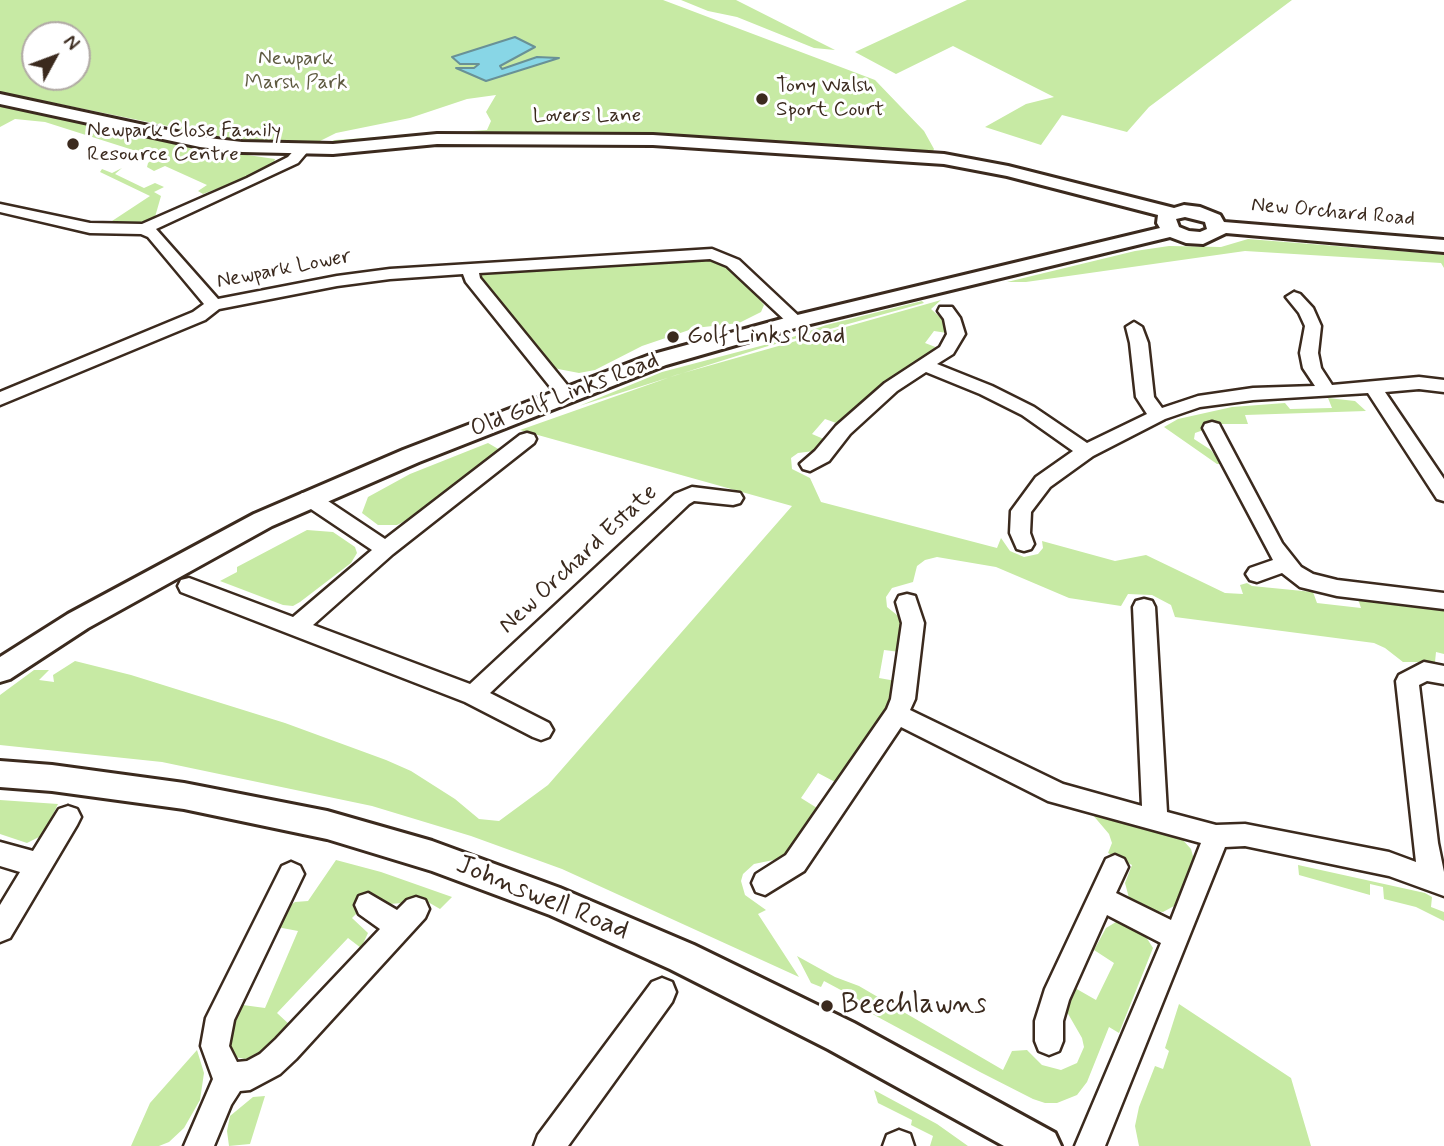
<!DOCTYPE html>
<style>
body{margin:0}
#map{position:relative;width:1444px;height:1146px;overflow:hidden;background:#fff;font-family:Mynerve,sans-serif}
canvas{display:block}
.north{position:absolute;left:21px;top:21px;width:70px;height:70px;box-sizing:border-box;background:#fff;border:2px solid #b1aaa5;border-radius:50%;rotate:49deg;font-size:19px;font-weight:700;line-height:28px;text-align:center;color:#3b2a1e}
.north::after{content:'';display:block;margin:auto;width:24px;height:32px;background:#3b2a1e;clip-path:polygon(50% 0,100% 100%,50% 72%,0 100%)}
</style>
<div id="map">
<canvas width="1444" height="1146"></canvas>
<div class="north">N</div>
</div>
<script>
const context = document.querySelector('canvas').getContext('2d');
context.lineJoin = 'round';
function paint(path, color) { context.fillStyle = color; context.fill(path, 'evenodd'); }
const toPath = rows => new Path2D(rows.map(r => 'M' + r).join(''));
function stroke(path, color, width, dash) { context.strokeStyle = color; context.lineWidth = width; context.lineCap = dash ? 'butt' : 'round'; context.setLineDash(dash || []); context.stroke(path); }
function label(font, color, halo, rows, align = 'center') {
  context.font = font + ' Mynerve,sans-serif'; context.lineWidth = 6; context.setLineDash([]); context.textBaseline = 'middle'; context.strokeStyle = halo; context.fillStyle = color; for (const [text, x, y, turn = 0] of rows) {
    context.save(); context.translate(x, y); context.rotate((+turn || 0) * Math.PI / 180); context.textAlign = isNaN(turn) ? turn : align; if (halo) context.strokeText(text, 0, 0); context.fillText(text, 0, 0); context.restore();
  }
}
const green = toPath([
 [0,0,663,0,875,80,924,131,934,149,932,153,897,152,761,141,578,135,316,146,335,140,487,130,491,121,486,112,496,95,467,99,410,118,336,133,312,145,232,139,0,92],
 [35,35,77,35,77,77,35,77],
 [681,0,736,0,835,50,814,48,737,17,708,11],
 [967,0,1292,0,1149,107,1127,132,1062,115,1041,145,985,127,1026,104,1054,97,953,46,896,74,855,52],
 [0,105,220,151,275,159,274,163,248,177,203,194,198,191,207,185,165,166,154,171,147,167,148,163,155,157,45,122,15,119,0,127],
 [122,168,115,174,144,188,155,183,164,187,154,192,161,196,155,217,141,222,109,223,150,196,100,172,102,169,112,173],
 [1248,239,1436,254,1444,255,1444,268,1441,263,1245,251,1026,282,1007,282,1135,251,1169,246,1221,247],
 [706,258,725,266,755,294,764,305,761,312,739,323,695,328,642,346,595,370,579,373,553,368,477,279,479,275,490,273],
 [941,300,931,309,945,322,947,333,934,331,925,343,938,348,885,382,839,424,825,419,812,434,826,440,821,446,814,451,798,453,791,458,792,469,810,478,821,502,997,548,1001,538,1010,551,1024,557,1038,554,1043,548,1042,541,1115,561,1146,555,1225,593,1243,594,1240,585,1247,583,1252,586,1313,592,1317,603,1361,608,1357,596,1444,608,1444,654,1436,652,1435,662,1403,662,1385,648,1374,643,1175,617,1171,605,1152,595,1128,594,1121,606,1069,598,996,567,937,557,925,560,917,566,913,582,892,588,886,597,887,607,902,619,900,652,884,650,879,678,896,681,893,699,881,719,835,782,818,773,801,798,817,808,783,858,754,864,743,874,741,881,745,895,766,910,758,914,799,977,562,869,471,836,372,806,162,762,0,745,0,695,34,670,49,670,39,680,54,682,53,675,75,661,131,675,285,723,386,760,411,771,455,799,479,819,499,821,548,785,792,506,520,430,676,375],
 [922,301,924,303,765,347,579,406,662,372,787,339,826,325],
 [1328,398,1355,401,1366,411,1245,415,1248,424,1220,424,1195,433,1194,439,1211,450,1221,464,1217,464,1164,427,1178,419,1232,407,1285,403,1290,409,1332,408],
 [488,443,500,450,427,509,423,507,407,520,397,525,378,525,362,513,368,497,410,474],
 [307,530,333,532,355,547,357,553,351,563,300,602,293,606,283,605,220,581,237,572,237,567],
 [0,800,58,804,43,835,27,843,0,834],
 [1092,814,1165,830,1181,838,1191,849,1194,860,1174,906,1163,912,1148,910,1129,898,1125,883,1132,865,1108,853,1112,843,1109,834],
 [336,860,381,872,452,897,440,909,416,895,403,903,389,904,372,898,352,918,368,933,361,948,348,938,277,1013,290,1025,272,1045,246,1059,234,1057,228,1050,229,1037,243,1005,265,1008,298,931,277,927,286,909,295,902,308,901],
 [1298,865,1425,893,1432,897,1431,907,1444,912,1444,921,1416,907,1384,899,1383,887,1370,884,1370,895,1299,875],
 [1116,922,1131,924,1146,937,1153,948,1119,1033,1109,1027,1087,1082,1077,1095,1057,1103,1045,1103,1033,1099,980,1072,850,1002,852,996,824,981,821,987,811,983,797,956,835,977,859,986,1003,1070,1012,1051,1027,1050,1042,1065,1061,1070,1077,1063,1084,1047,1082,1038,1067,1012,1067,1005,1075,988,1096,1000,1114,963,1094,950,1106,928],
 [1179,1004,1291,1078,1311,1146,1139,1146,1135,1126,1139,1107,1155,1066,1163,1069,1169,1051,1165,1048],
 [197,1050,204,1073,200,1100,184,1128,169,1142,159,1146,131,1146,150,1103],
 [874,1090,937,1124,968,1146,930,1146,933,1136,911,1125,912,1120,878,1103],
 [265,1096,250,1144,229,1146,227,1131,230,1116,253,1097]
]);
const water = toPath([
 [515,37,535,47,500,66,502,69,537,57,559,58,486,81,456,68,474,68,479,64,460,64,452,57,515,37]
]);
const minor = toPath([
 [302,146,309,150,298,163,156,229,218,299,337,276,390,269,712,249,739,260,804,321,802,325,790,325,727,266,710,259,479,273,480,278,572,391,575,395,572,399,566,401,560,399,466,282,463,274,390,279,337,286,219,309,205,320,0,405,0,392,193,312,204,304,148,237,141,234,90,233,0,212,0,204,90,223,142,224,247,178,288,157,297,147,302,146],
 [1294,292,1300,294,1313,308,1321,326,1318,353,1321,368,1332,385,1419,377,1444,380,1444,392,1419,389,1385,392,1444,479,1444,501,1437,499,1368,393,1253,400,1200,407,1165,419,1093,456,1050,487,1031,512,1030,533,1034,544,1031,549,1024,551,1017,549,1010,533,1011,511,1036,477,1073,451,1022,415,980,394,926,372,897,391,850,434,829,461,810,471,803,469,800,464,815,451,836,426,885,383,940,347,947,334,944,319,938,311,940,307,952,307,960,318,965,334,953,354,937,364,992,386,1034,407,1087,443,1147,414,1136,397,1130,343,1126,327,1134,322,1142,327,1148,343,1154,397,1162,408,1198,396,1253,388,1315,386,1303,368,1300,353,1305,326,1299,313,1286,297,1294,292],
 [1212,422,1219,424,1221,428,1282,543,1301,567,1313,574,1337,580,1444,593,1444,609,1337,596,1300,587,1282,573,1257,582,1250,580,1246,574,1250,568,1273,560,1203,428,1205,424,1212,422],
 [527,433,534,435,536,439,534,443,393,554,313,625,470,684,675,494,692,487,740,493,743,498,740,503,733,505,694,501,689,504,490,693,549,723,553,730,549,737,541,740,533,737,465,702,181,592,178,586,181,580,189,578,293,617,372,550,302,503,299,498,302,493,316,493,385,539,520,435,527,433],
 [907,594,915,596,924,623,915,699,910,710,1063,784,1142,806,1133,607,1136,601,1144,599,1152,601,1155,607,1167,812,1216,825,1245,824,1389,852,1416,862,1396,681,1399,675,1424,662,1444,666,1444,684,1427,681,1419,685,1438,843,1444,872,1444,896,1389,876,1245,846,1225,847,1105,1146,1075,1146,1161,943,1107,915,1069,1000,1063,1021,1063,1041,1059,1051,1049,1055,1039,1051,1035,1041,1035,1021,1045,989,1106,859,1115,855,1124,859,1128,867,1116,893,1171,920,1201,843,1048,801,901,727,804,871,765,895,756,892,752,883,756,874,786,855,887,709,891,699,902,623,896,602,899,596,907,594],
 [68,806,77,809,81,817,77,825,10,938,0,942,0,905,20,872,0,866,0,842,33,851,59,809,68,806],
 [291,862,300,866,304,874,234,1020,229,1046,237,1062,247,1061,260,1054,276,1039,380,929,359,914,355,905,359,896,368,893,397,910,407,900,416,897,425,900,429,909,425,918,296,1059,280,1074,250,1090,240,1091,231,1105,214,1146,184,1146,213,1079,201,1046,206,1018,282,866,291,862],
 [662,978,672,982,676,992,672,1002,568,1146,534,1146,538,1135,652,982,662,978],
 [899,1130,910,1134,914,1146,883,1146,887,1135,899,1130]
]);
const tertiary = toPath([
 [0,94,200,137,242,142,333,144,437,134,653,135,944,154,1008,166,1174,208,1184,205,1200,207,1220,215,1224,222,1444,240,1444,252,1226,233,1203,244,1186,243,1170,237,802,326,666,365,419,462,272,526,88,628,10,679,0,682,0,657,68,614,254,514,403,450,650,355,789,317,1160,228,1157,223,1158,215,1007,176,944,164,653,145,437,144,333,154,242,152,200,147,0,104,0,94],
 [1185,217,1205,222,1207,229,1200,232,1189,231,1179,227,1176,219,1185,217],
 [0,761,52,765,184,783,327,811,432,841,560,888,694,945,854,1023,1055,1133,1061,1146,1004,1146,828,1049,670,969,550,915,432,871,327,839,184,809,52,791,0,787,0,761]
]);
const markers = [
 [762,99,7,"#3b2a1e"],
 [73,144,7,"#3b2a1e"],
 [673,337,7,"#3b2a1e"],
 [827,1006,7,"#3b2a1e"]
];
const farParknames = [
 ["Newpark",296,60],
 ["Marsh Park",296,84]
];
const farPoinames = [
 ["Tony Walsh",776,87],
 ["Sport Court",776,111],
 ["Newpark Close Family",87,132],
 ["Resource Centre",87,156]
];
const farStreetnames = [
 ["Lovers Lane",587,117],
 ["New Orchard Road",1333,213,5],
 ["Newpark Lower",284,270,-11]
];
const poiNames = [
 ["Golf Links Road",687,337]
];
const streetNames = [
 ["Old Golf Links Road",565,396,-21],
 ["New Orchard Estate",579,560,-43]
];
const nearStreetnames = [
 ["Johnswell Road",542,899,22]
];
const nearPoinames = [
 ["Beechlawns",841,1006]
];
paint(green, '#c7eaa4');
paint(water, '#88d6e6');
stroke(water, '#699196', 2);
stroke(minor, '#3b2a1e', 5);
stroke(tertiary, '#3b2a1e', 6);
paint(minor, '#fff');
paint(tertiary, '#fff');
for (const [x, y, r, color] of markers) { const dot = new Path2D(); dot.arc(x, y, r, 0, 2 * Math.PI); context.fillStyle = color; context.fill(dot); stroke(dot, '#fff', 2.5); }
label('21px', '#5e5a40', '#fff', farParknames);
label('21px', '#3b2a1e', '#fff', farPoinames, 'left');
label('21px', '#3b2a1e', '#fff', farStreetnames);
label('24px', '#3b2a1e', '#fff', poiNames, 'left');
label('24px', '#3b2a1e', '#fff', streetNames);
label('28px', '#3b2a1e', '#fff', nearStreetnames);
label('28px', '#3b2a1e', '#fff', nearPoinames, 'left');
</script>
